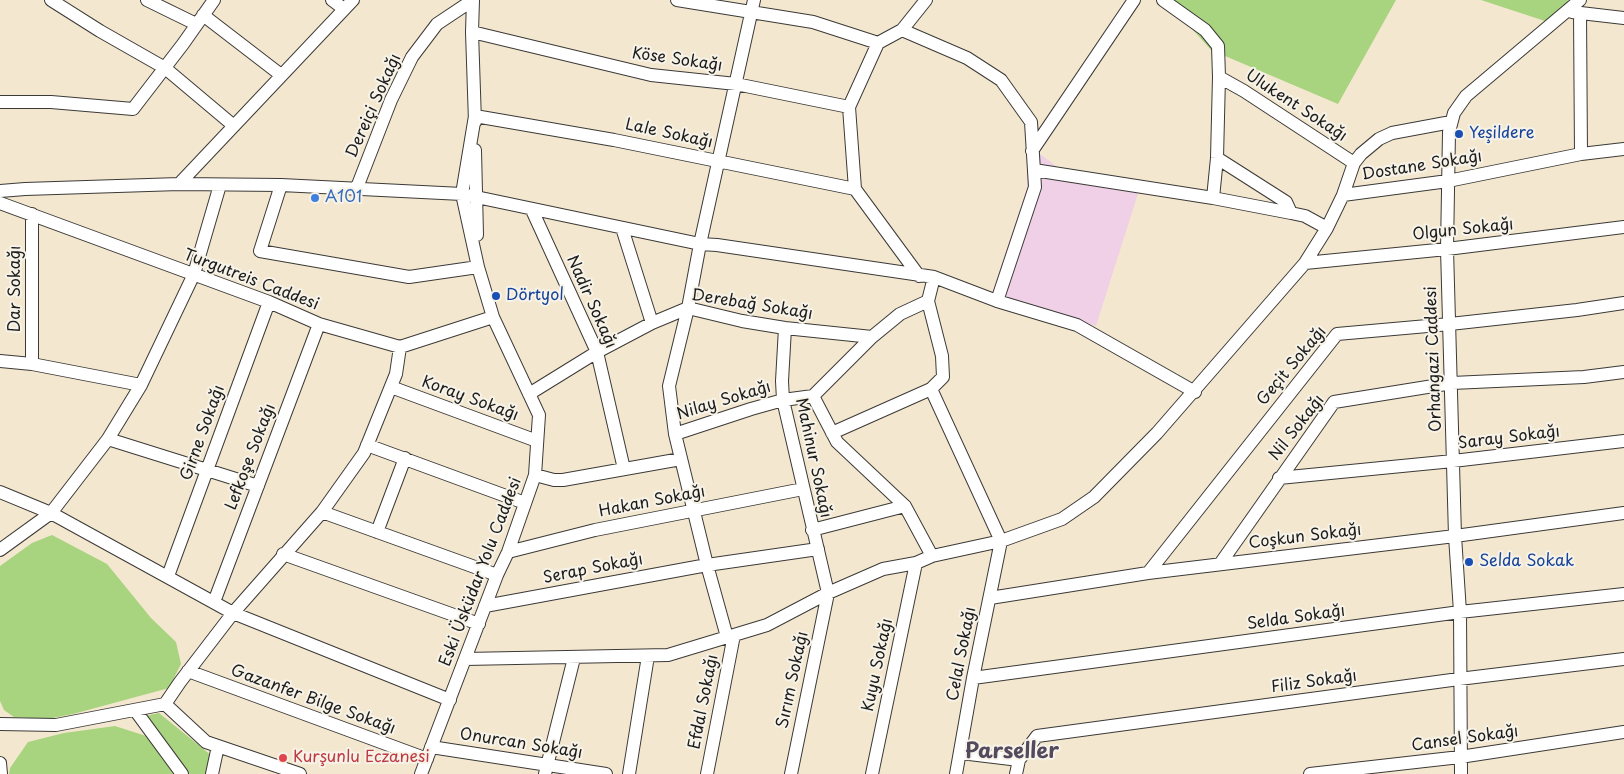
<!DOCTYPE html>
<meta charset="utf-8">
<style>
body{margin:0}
canvas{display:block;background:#f3e7cf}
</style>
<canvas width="1624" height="774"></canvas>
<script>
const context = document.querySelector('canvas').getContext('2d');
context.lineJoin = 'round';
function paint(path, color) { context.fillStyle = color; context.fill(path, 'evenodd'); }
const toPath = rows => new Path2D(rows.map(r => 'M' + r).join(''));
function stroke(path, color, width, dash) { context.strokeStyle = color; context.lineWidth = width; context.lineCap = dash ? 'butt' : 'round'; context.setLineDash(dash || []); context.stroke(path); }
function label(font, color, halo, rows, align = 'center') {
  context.font = font + ' "Playpen Sans",sans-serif'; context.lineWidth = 4; context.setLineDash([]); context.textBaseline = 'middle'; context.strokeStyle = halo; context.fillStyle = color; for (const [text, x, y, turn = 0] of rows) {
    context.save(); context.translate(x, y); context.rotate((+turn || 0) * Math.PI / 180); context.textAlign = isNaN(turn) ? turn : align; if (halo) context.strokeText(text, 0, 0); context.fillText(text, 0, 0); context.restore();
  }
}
const built = toPath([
 [1027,148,1040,154,1060,169,1141,184,1096,326,992,293,1027,188]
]);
const green = toPath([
 [1166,0,1396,0,1338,104,1211,50],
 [1481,0,1567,0,1571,2,1548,22],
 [52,535,107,564,151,618,176,642,181,664,169,688,73,714,47,719,14,717,4,710,0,701,0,566,32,543],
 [159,713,212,756,207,774,188,774,145,716],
 [115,726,146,736,178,774,9,774,10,768,28,742,64,733]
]);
const minor = toPath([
 [51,0,100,31,165,68,234,126],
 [147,0,196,24],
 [332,0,344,9],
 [473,0,472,32,475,122],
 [677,0,813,22,878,43],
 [754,0,700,244,688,308,669,386,675,434,707,565,818,549],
 [1163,0,1205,30,1218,46,1219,77,1217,158,1213,198],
 [1572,12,1624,18],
 [1580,13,1581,154],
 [203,15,281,75],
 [902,30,967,58,1001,80,1031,122,1035,187,997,301],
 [472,32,651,75,736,84,849,107],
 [1219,77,1244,91,1354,163],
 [0,102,51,102,133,109,183,44,214,0],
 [475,116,614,140,855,189],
 [475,150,477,235],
 [1032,151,1134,0],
 [1217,158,1286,202,1291,213,1305,216,1327,228],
 [1034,170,1213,198,1291,213],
 [179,184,353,0],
 [281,185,260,251,409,277,478,267],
 [356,190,391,100,412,57,437,24,473,0],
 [0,191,25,189,179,184,281,185,462,194,700,244,717,245,934,277,997,301,1077,325,1195,392],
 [1343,195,1448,181,1581,154,1624,149],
 [0,203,269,302,319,324,400,347,493,317],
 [532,210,597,352,624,469],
 [622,228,652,323],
 [1305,263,1447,249,1624,227],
 [919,276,855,189,849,107,878,43,902,30,926,0],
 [928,301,942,356,943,377,931,389],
 [785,328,782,381,783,400,828,593,791,774],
 [0,361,32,364,141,385,108,439,51,513,0,550],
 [32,364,32,214],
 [141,385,194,274,220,185],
 [391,387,537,441],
 [529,394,597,352,652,323,688,308,742,321,785,328,872,337],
 [832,433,931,389,1001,541,973,678,956,774],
 [675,434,751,409,783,400,813,396],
 [108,439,258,486],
 [367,445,525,503],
 [535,475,554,480,563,480,681,459],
 [1279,478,1453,461,1624,441],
 [0,492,51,513,233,613,450,700],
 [322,512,497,575],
 [812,530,905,506],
 [377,532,405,458],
 [508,552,595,530,803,489],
 [283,554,479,624],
 [932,556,905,506,837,442,813,396,872,337,900,314,928,301,934,277],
 [1220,564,1334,402,1452,383,1584,377,1624,372],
 [1148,573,1337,334,1450,324,1577,310,1624,303],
 [168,576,269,302],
 [990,598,1148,573,1455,536,1624,513],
 [214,602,319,324],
 [485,606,707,565,727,637],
 [465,659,668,655,767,625,828,593,883,569,916,563,932,556,1001,541,1062,519,1094,497,1157,433,1305,263,1327,228,1343,195,1354,163,1361,154,1379,139,1392,133,1451,122],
 [188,671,427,759],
 [973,678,1460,612,1624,594],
 [135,710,182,774],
 [0,724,56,725,165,704],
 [431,747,606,774],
 [961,753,1019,760],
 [0,763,1,774],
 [212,774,218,746],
 [300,774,206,742,165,704,180,682,233,613,322,512,364,453,396,374,400,347],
 [421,774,497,575,508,552,535,475,539,415,493,317,478,267,462,194,475,116],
 [545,774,574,658],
 [629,774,648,656],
 [707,774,734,635],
 [872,774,916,563],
 [1016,774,1019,760,1037,736,1459,679,1624,659],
 [1310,774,1460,757,1624,732],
 [1461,774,1460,612,1455,536,1447,249,1449,132,1454,113,1466,96,1580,0]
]);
const markers = [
 [1459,134,5,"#1a4fb4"],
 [315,198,5,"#3f7fe0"],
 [496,296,5,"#1a4fb4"],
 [1469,562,5,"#1a4fb4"],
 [283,758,5,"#e0444e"]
];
const streetNames = [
 ["Köse Sokağı",677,60,8],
 ["Dereiçi Sokağı",374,106,-66],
 ["Ulukent Sokağı",1296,106,33],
 ["Lale Sokağı",669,134,12],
 ["Dostane Sokağı",1422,166,-9],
 ["Olgun Sokağı",1463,230,-6],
 ["Turgutreis Caddesi",251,280,21],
 ["Dar Sokağı",16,289,-90],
 ["Nadir Sokağı",591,302,66],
 ["Derebağ Sokağı",752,305,9],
 ["Orhangazi Caddesi",1434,359,-92],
 ["Geçit Sokağı",1292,366,-50],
 ["Koray Sokağı",470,399,20],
 ["Nilay Sokağı",724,401,-17],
 ["Nil Sokağı",1297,428,-52],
 ["Girne Sokağı",203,433,-70],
 ["Saray Sokağı",1509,438,-7],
 ["Lefkoşe Sokağı",251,457,-69],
 ["Mahinur Sokağı",813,458,78],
 ["Hakan Sokağı",652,502,-11],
 ["Coşkun Sokağı",1305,537,-7],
 ["Serap Sokağı",593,569,-11],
 ["Eski Üsküdar Yolu Caddesi",481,572,-69],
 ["Selda Sokağı",1296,618,-8],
 ["Celal Sokağı",962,654,-79],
 ["Kuyu Sokağı",878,665,-78],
 ["Sırım Sokağı",793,680,-78],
 ["Filiz Sokağı",1314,682,-8],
 ["Gazanfer Bilge Sokağı",313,700,20],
 ["Efdal Sokağı",704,702,-79],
 ["Cansel Sokağı",1465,739,-8],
 ["Onurcan Sokağı",521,744,9]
];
const transitNames = [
 ["Yeşildere",1469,134],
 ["Dörtyol",506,296],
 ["Selda Sokak",1479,562]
];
const shopNames = [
 ["A101",325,198]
];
const healthNames = [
 ["Kurşunlu Eczanesi",293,758]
];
const districtNames = [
 ["Parseller",1012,752]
];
paint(built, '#efd0e6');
paint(green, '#a8d37f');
stroke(minor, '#3c3a37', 14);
stroke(minor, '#fff', 12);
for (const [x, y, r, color] of markers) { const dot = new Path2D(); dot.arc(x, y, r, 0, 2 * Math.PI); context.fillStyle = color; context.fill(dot); stroke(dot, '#f7f3e8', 2); }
label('16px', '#1c1c1c', '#f7f3e8', streetNames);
label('16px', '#164399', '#f7f3e8', transitNames, 'left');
label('16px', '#366cbe', '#f7f3e8', shopNames, 'left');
label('16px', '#be3a42', '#f7f3e8', healthNames, 'left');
label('bold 21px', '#534a5d', '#f7f3e8', districtNames);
</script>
